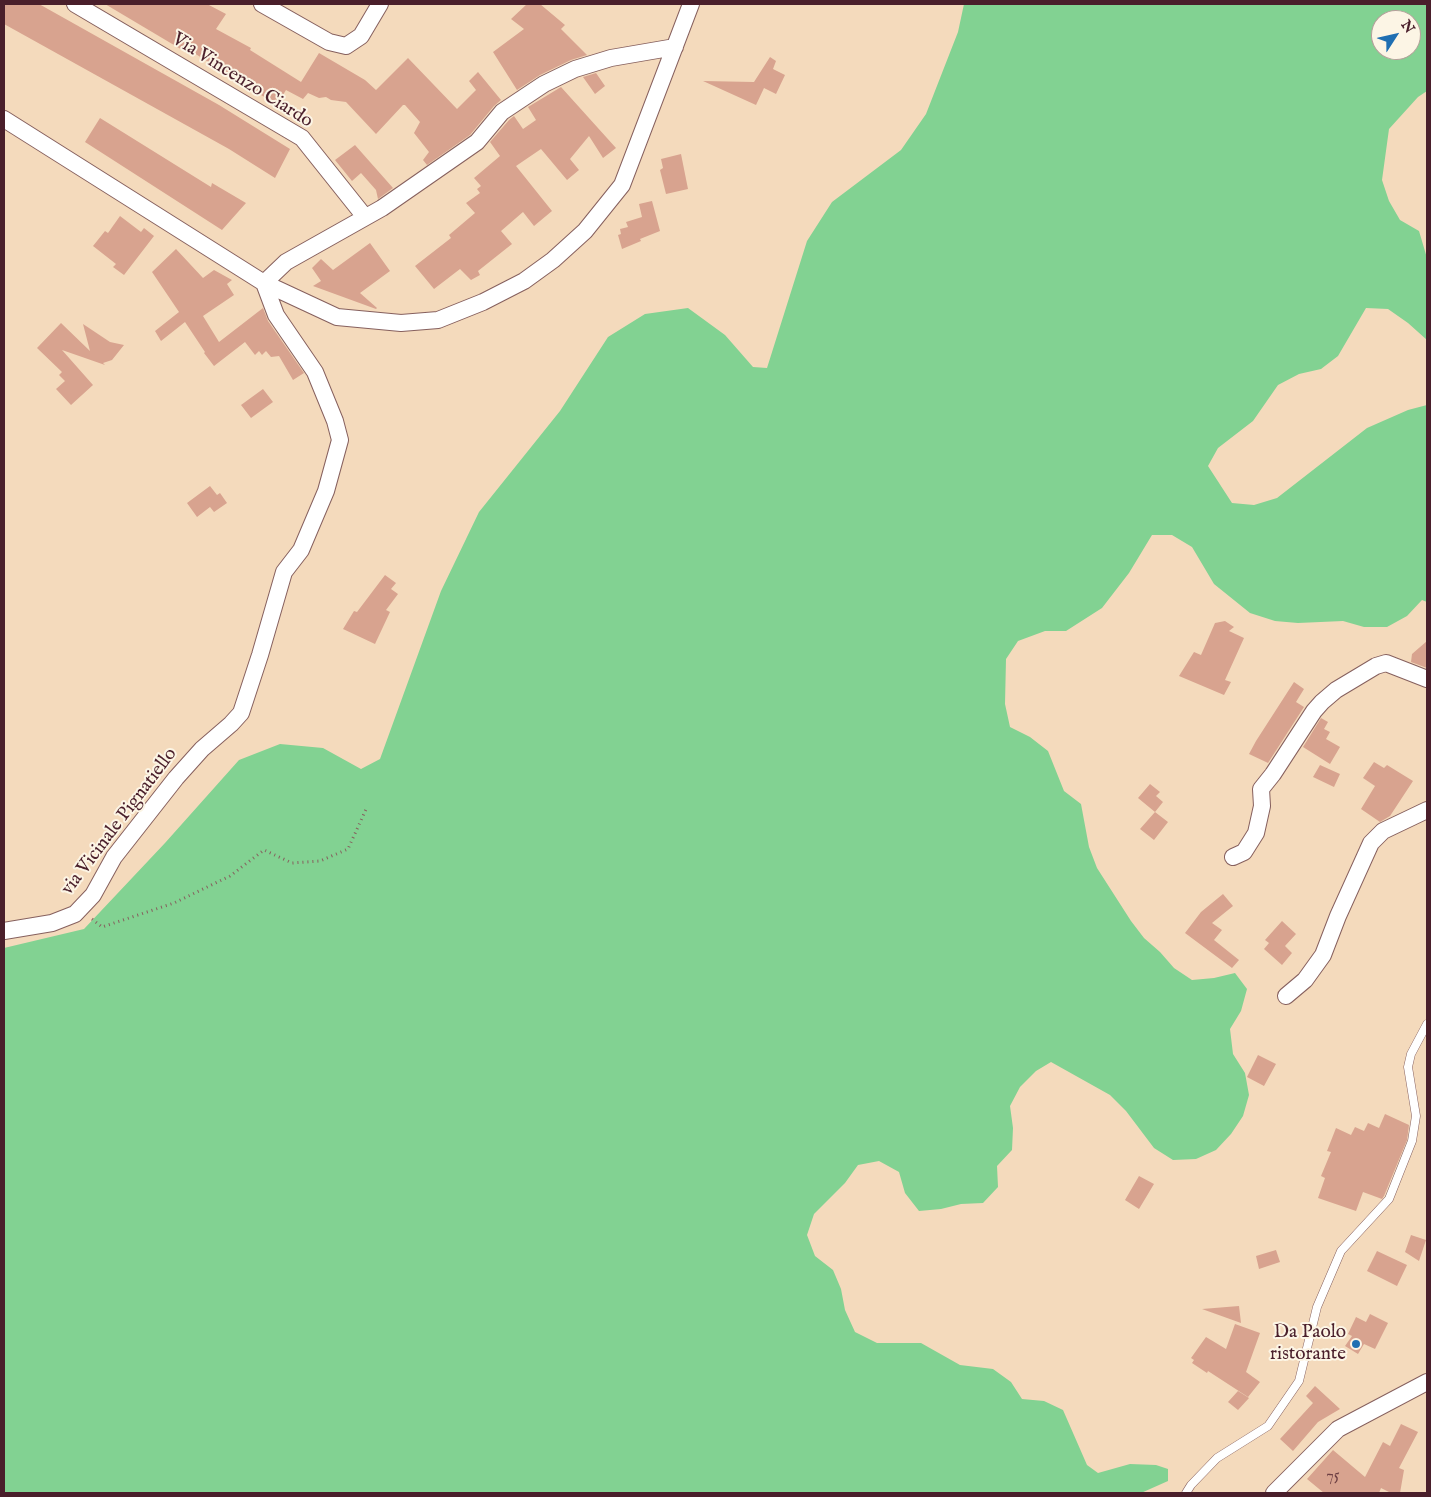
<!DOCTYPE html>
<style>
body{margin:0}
#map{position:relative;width:1431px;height:1497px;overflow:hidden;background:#f4dabc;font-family:"IM FELL English",serif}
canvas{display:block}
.frame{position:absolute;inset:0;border:5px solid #4a1f2b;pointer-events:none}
.north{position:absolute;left:1371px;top:10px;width:50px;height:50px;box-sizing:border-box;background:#fcf5e5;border:1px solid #b59f9b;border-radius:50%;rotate:55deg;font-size:14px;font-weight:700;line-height:20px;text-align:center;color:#4a1f2b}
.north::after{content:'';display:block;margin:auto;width:18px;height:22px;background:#1f6fb2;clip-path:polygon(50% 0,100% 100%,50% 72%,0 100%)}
</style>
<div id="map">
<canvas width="1431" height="1497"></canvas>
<div class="frame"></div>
<div class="north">N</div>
</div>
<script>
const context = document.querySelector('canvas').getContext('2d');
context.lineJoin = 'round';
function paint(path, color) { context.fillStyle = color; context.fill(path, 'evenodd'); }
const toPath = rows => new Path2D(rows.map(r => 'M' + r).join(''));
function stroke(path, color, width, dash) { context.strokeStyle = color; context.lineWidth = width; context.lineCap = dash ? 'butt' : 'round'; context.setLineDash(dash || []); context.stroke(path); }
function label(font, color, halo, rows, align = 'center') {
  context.font = font + ' "IM FELL English",serif'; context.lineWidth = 4; context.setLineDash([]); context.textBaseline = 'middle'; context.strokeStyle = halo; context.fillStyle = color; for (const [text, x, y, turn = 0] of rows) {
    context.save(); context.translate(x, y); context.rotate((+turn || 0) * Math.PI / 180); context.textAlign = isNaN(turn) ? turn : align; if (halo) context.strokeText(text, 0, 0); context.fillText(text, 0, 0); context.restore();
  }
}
const green = toPath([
 [964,4,1427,4,1427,91,1418,97,1389,129,1382,180,1389,201,1400,220,1419,231,1427,258,1427,340,1408,323,1388,309,1366,308,1338,356,1321,369,1299,374,1278,385,1253,421,1218,448,1208,466,1232,503,1254,505,1277,498,1367,428,1408,410,1427,405,1427,602,1422,600,1407,616,1387,627,1364,627,1343,621,1298,623,1275,621,1250,613,1214,584,1192,547,1172,535,1152,535,1129,573,1102,608,1066,631,1045,631,1018,641,1006,659,1005,704,1010,727,1030,737,1048,751,1064,791,1081,804,1089,847,1097,868,1131,921,1144,938,1160,952,1174,968,1192,980,1214,978,1235,973,1247,989,1241,1011,1230,1029,1233,1054,1245,1073,1249,1095,1243,1116,1231,1134,1216,1150,1196,1159,1173,1160,1154,1148,1126,1111,1110,1095,1051,1062,1036,1071,1020,1087,1010,1106,1013,1128,1012,1150,997,1166,998,1187,983,1203,961,1204,941,1209,919,1211,905,1193,899,1172,879,1161,858,1165,845,1183,814,1214,807,1235,815,1256,833,1270,841,1289,845,1310,855,1332,877,1343,921,1343,960,1365,993,1369,1011,1382,1022,1399,1044,1401,1063,1410,1087,1465,1098,1473,1130,1464,1156,1465,1168,1469,1168,1481,1141,1493,4,1493,4,948,84,929,165,843,239,760,280,744,323,748,361,769,380,759,441,591,479,512,560,411,608,337,645,314,688,308,725,335,753,367,767,368,807,241,832,202,901,150,926,114,958,32],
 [1381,20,1411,20,1411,50,1381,50]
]);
const building = toPath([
 [4,4,39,4,219,105,290,149,275,178,229,149,4,24],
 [105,4,207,4,226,14,216,29,251,48,250,50,301,82,319,53,365,80,376,90,408,58,457,109,476,90,469,81,478,72,501,100,494,106,470,135,427,165,423,160,429,152,414,133,420,122,405,105,403,105,376,134,346,102,331,100,326,97,319,98,308,93,303,99,286,90,277,105,186,48,184,51],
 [527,4,540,4,565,25,561,29,587,55,571,60,540,75,517,90,493,52,524,29,511,19],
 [770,57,776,61,773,69,785,75,776,94,764,88,756,105,703,81,754,82],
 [596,73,605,86,595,94,583,77],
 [561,87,616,148,603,158,589,136,570,159,579,170,567,180,541,149,516,166,552,211,534,226,523,212,501,231,512,244,478,271,480,275,471,280,460,269,434,289,415,266,451,238,449,235,475,213,466,203,480,193,477,189,481,186,474,178,500,156,490,142,509,120,514,116,523,129,536,120,528,107],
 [100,118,211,187,212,183,246,203,222,230,85,142],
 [355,145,393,188,378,199,376,190,361,173,352,181,335,160],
 [681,154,688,189,666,194,660,170,663,168,661,159],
 [652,201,660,231,640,239,641,241,622,249,618,235,621,234,620,229,628,227,626,222,642,217,639,204],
 [120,216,141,232,144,228,154,236,124,275,113,267,116,264,93,246,105,231,108,233],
 [370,243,390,271,360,293,377,308,376,309,313,286,321,281,312,268,321,259,333,270],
 [176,249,203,278,214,270,232,280,227,284,234,295,203,316,219,342,263,308,268,321,304,373,293,380,279,356,271,357,266,351,262,355,259,351,255,355,245,342,214,366,204,353,205,352,185,322,161,341,155,331,179,312,152,272],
 [61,323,90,351,83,324,110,342,124,345,112,360,103,363,105,365,62,350,93,385,71,405,56,389,65,381,59,375,62,372,37,348],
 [263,389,273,402,251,418,241,405],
 [210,486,217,495,220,493,227,503,214,512,210,507,197,517,187,503],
 [385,575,396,583,391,589,398,594,386,610,390,612,375,644,343,629,354,611,357,612],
 [1225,621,1234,627,1229,631,1244,638,1225,680,1231,682,1224,695,1179,676,1194,652,1201,655,1215,623],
 [1427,641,1427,668,1411,662,1412,654],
 [1294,682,1304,689,1296,702,1304,707,1268,763,1266,762,1249,754,1256,741],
 [1321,718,1328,722,1324,729,1330,732,1326,739,1340,747,1330,764,1303,747],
 [1374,762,1384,768,1387,765,1413,781,1390,816,1380,822,1361,809,1375,786,1363,778],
 [1320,765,1340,774,1334,787,1313,777],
 [1150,784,1160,792,1156,796,1163,802,1155,812,1138,798],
 [1155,812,1168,822,1154,840,1140,829],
 [1223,894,1233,906,1212,923,1222,930,1214,940,1239,960,1232,968,1185,933,1201,912],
 [1282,921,1296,934,1285,946,1292,953,1282,965,1264,949,1269,943,1265,940],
 [1258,1055,1276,1064,1264,1086,1247,1077],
 [1385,1114,1409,1125,1407,1140,1384,1196,1382,1199,1363,1192,1356,1211,1318,1198,1325,1178,1321,1176,1331,1152,1327,1151,1336,1128,1351,1135,1355,1127,1364,1131,1368,1123,1379,1128],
 [1139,1176,1154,1184,1139,1209,1125,1200],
 [1411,1235,1426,1240,1419,1261,1405,1252],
 [1276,1250,1280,1262,1259,1269,1256,1256],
 [1377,1251,1407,1265,1397,1286,1367,1271],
 [1239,1306,1241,1323,1202,1309],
 [1370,1314,1388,1323,1375,1349,1364,1344,1358,1354,1345,1346,1352,1336,1348,1334,1356,1317,1366,1322],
 [1235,1324,1260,1333,1246,1372,1260,1382,1248,1397,1208,1371,1207,1373,1192,1363,1194,1360,1191,1358,1206,1337,1226,1349],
 [1315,1386,1340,1409,1318,1422,1293,1451,1280,1439,1313,1403,1306,1396],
 [1238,1391,1249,1398,1238,1410,1228,1402],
 [1401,1424,1418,1432,1399,1468,1404,1470,1400,1493,1391,1493,1381,1488,1379,1493,1324,1493,1307,1479,1333,1450,1365,1477,1383,1442,1390,1446]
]);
const path = toPath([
 [92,919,102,927,174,903,230,876,264,850,292,863,320,861,348,849,367,807]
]);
const lane = toPath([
 [1186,1493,1191,1485,1217,1458,1268,1426,1299,1381,1317,1307,1341,1251,1389,1199,1412,1141,1416,1116,1408,1067,1411,1054,1427,1024]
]);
const street = toPath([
 [75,4,302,138,365,217],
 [262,4,329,42,346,46,361,36,380,4],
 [4,119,264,283,337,317,401,323,438,320,483,302,524,281,553,260,585,231,622,185,691,4],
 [1233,857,1244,852,1256,833,1262,806,1261,789,1273,774,1314,711,1322,702,1336,690,1376,666,1386,663,1427,679],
 [4,931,52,923,75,914,93,895,114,857,176,778,202,749,231,724,241,713,260,655,284,572,301,550,326,491,340,440,335,421,315,372,276,315,264,283,286,262,382,208,477,142,502,112,544,84,575,69,611,58,675,47],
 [1286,996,1305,980,1323,955,1338,916,1371,843,1383,831,1427,810],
 [1274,1493,1338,1429,1427,1382]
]);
const markers = [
 [1356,1344,5,"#1f6fb2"]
];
const numberNames = [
 ["75",1333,1477]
];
const streetNames = [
 ["Via Vincenzo Ciardo",242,81,32],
 ["via Vicinale Pignatiello",120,822,-53]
];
const poiNames = [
 ["Da Paolo",1346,1333],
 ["ristorante",1346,1355]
];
paint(green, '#82d292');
paint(building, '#d8a38f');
stroke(lane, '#86605e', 9);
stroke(street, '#86605e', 18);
stroke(path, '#86605e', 3, [1, 4]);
stroke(lane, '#fff', 8);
stroke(street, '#fff', 16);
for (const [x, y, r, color] of markers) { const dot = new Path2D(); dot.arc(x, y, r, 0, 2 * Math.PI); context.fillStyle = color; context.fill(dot); stroke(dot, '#fcf5e5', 2); }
label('16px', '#6e4044', null, numberNames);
label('19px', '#4a1f2b', '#fcf5e5', streetNames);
label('19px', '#4a1f2b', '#fcf5e5', poiNames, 'right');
</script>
